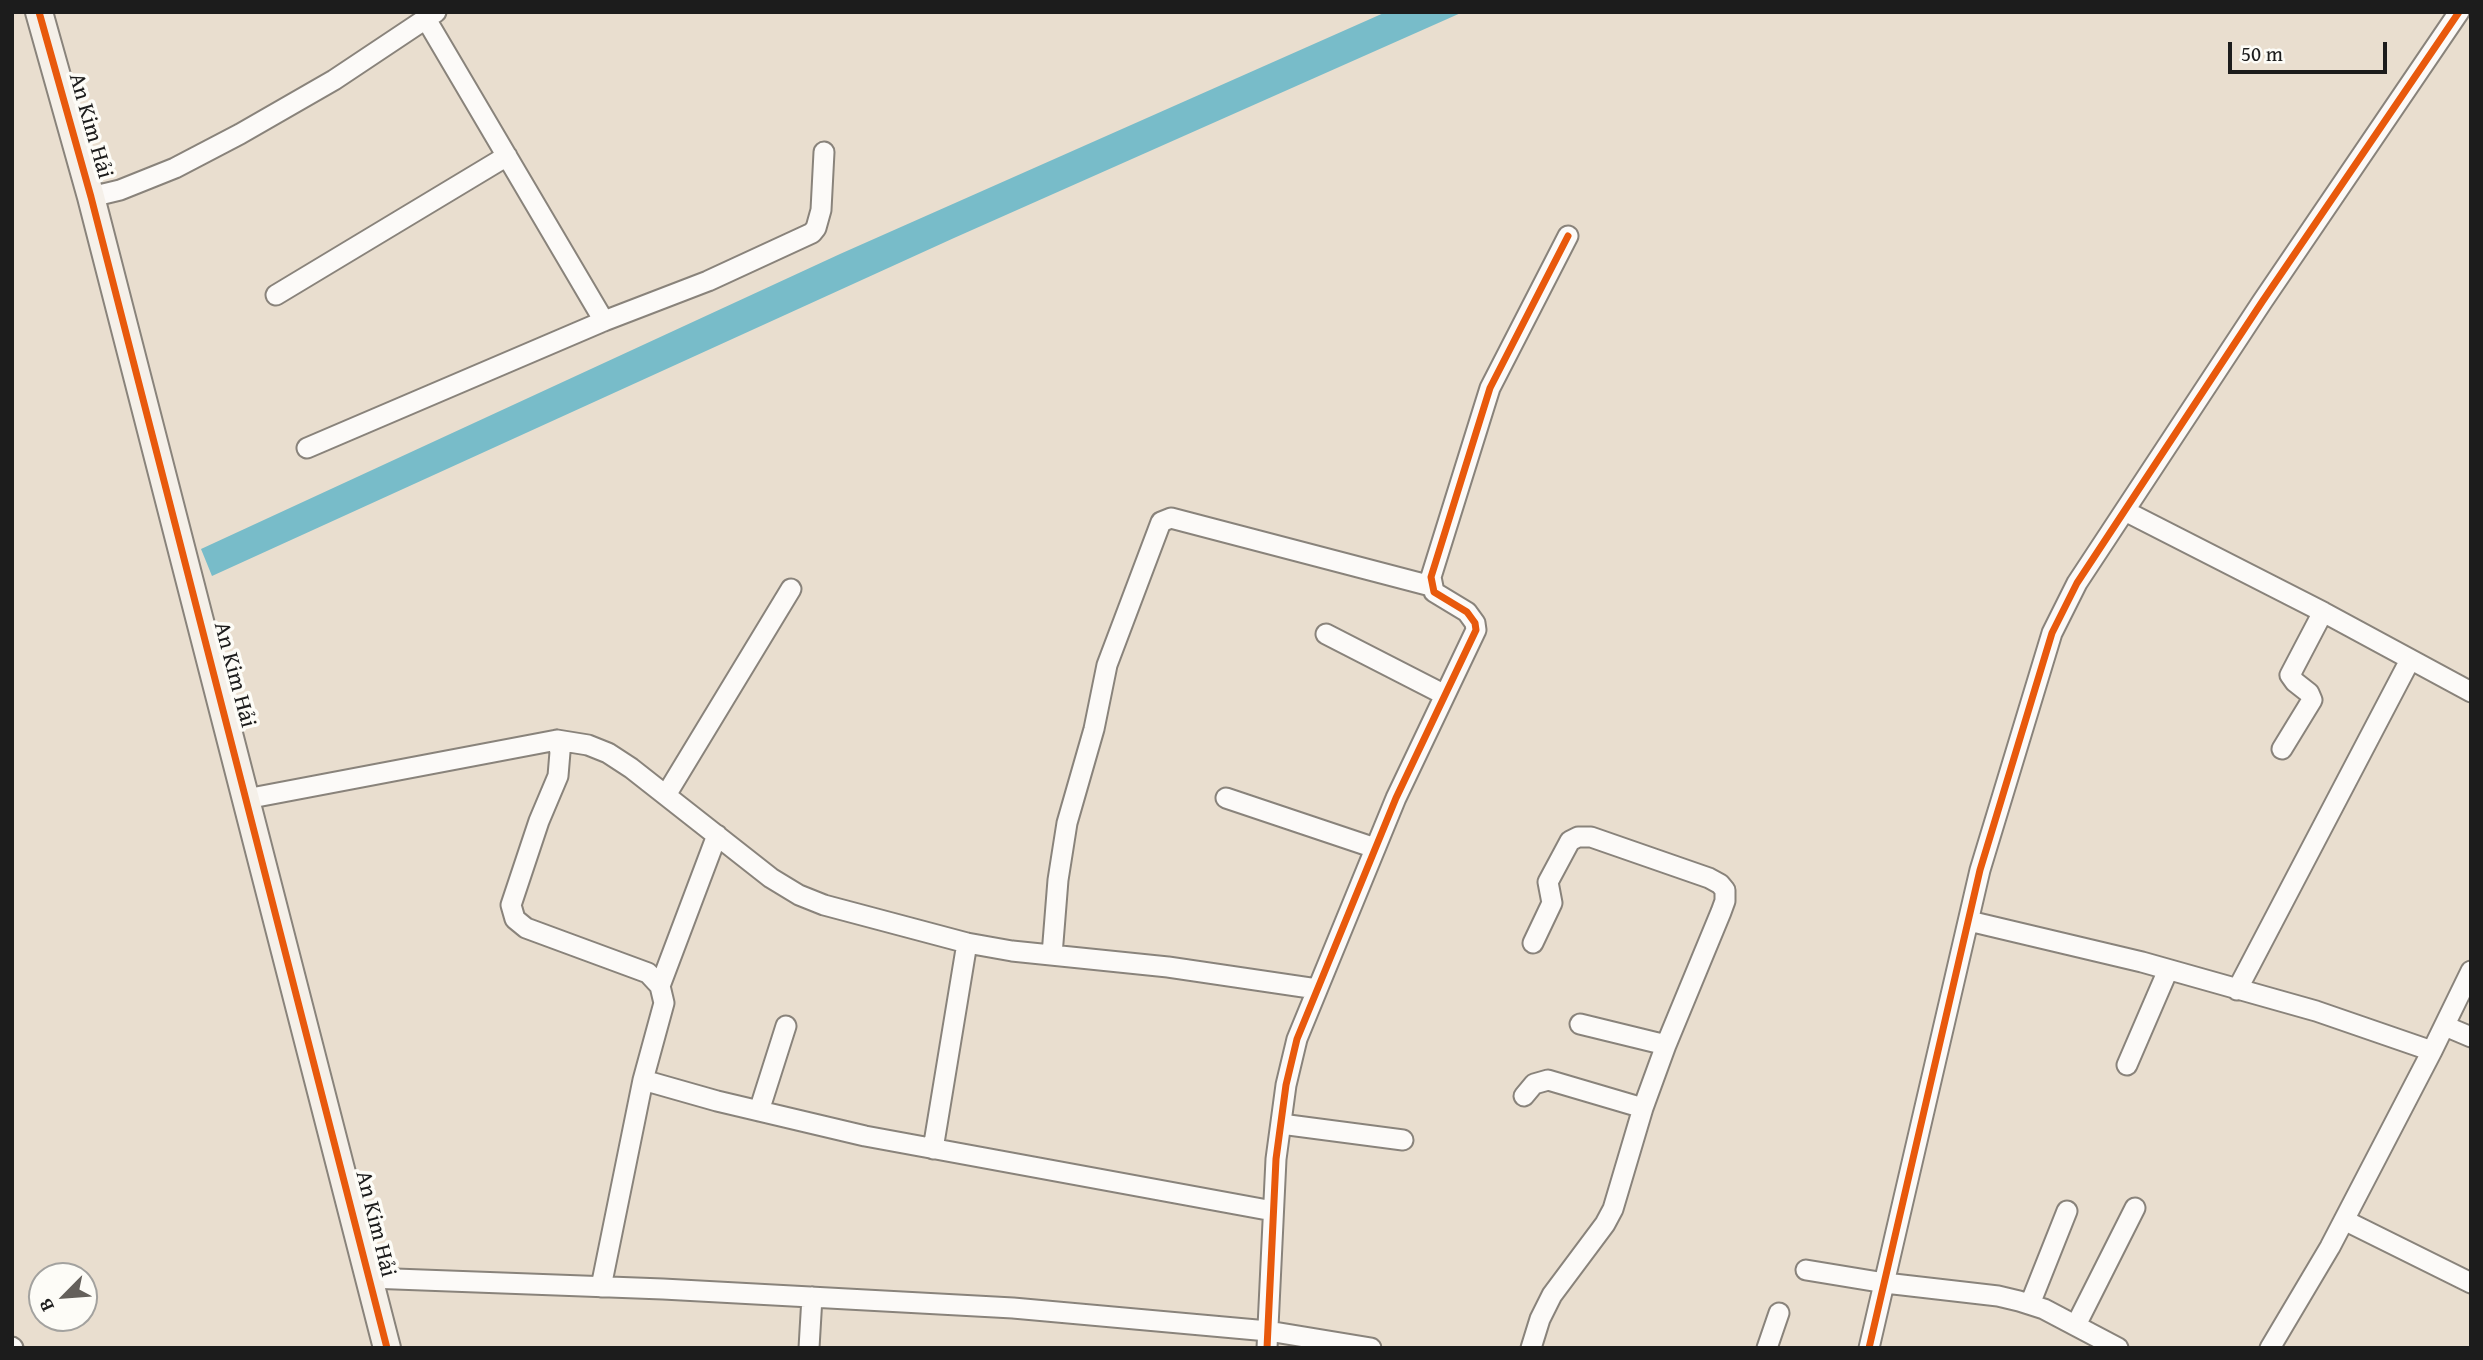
<!DOCTYPE html>
<meta charset="utf-8">
<style>
body{margin:0}
#map{position:relative;width:2483px;height:1360px;overflow:hidden;background:#e9decf;font-family:"Gentium Book Plus",serif}
canvas{display:block}
.frame{position:absolute;inset:0;border:14px solid #1c1c1c;pointer-events:none}
.north{position:absolute;left:28px;top:1262px;width:70px;height:70px;box-sizing:border-box;background:#fdfcf7;border:2px solid #a3a29f;border-radius:50%;rotate:245deg;font-size:19px;font-weight:700;line-height:28px;text-align:center;color:#1c1c1c}
.north::after{content:'';display:block;margin:auto;width:24px;height:32px;background:#64605b;clip-path:polygon(50% 0,100% 100%,50% 72%,0 100%)}
.scale{position:absolute;left:2228px;top:42px;width:159px;height:32px;box-sizing:border-box;border:4px solid #1c1c1c;border-top:0;padding-left:9px;font-size:21px;line-height:24px;white-space:nowrap;color:#1c1c1c;-webkit-text-stroke:5px #fdfcf7;paint-order:stroke}
</style>
<div id="map">
<canvas width="2483" height="1360"></canvas>
<div class="frame"></div>
<div class="north">B</div>
<div class="scale">50 m</div>
</div>
<script>
const context = document.querySelector('canvas').getContext('2d');
context.lineJoin = 'round';
function paint(path, color) { context.fillStyle = color; context.fill(path, 'evenodd'); }
const toPath = rows => new Path2D(rows.map(r => 'M' + r).join(''));
function stroke(path, color, width, dash) { context.strokeStyle = color; context.lineWidth = width; context.lineCap = dash ? 'butt' : 'round'; context.setLineDash(dash || []); context.stroke(path); }
function label(font, color, halo, rows, align = 'center') {
  context.font = font + ' "Gentium Book Plus",serif'; context.lineWidth = 7; context.setLineDash([]); context.textBaseline = 'middle'; context.strokeStyle = halo; context.fillStyle = color; for (const [text, x, y, turn = 0] of rows) {
    context.save(); context.translate(x, y); context.rotate((+turn || 0) * Math.PI / 180); context.textAlign = isNaN(turn) ? turn : align; if (halo) context.strokeText(text, 0, 0); context.fillText(text, 0, 0); context.restore();
  }
}
const water = toPath([
 [1386,12,1463,12,954,238,212,576,201,549,840,254]
]);
const street = toPath([
 [426,19,604,321],
 [91,197,120,190,175,168,240,134,334,80,436,12],
 [276,295,507,156],
 [307,448,604,321,708,281,812,233,816,228,821,210,824,152],
 [2125,511,2323,612,2471,692],
 [1326,634,1445,695],
 [557,740,560,752,558,776,539,821,511,905,515,919,526,928,648,973,660,986,664,1003,643,1080,601,1287],
 [2282,749,2312,700,2309,693,2295,682,2290,675,2323,612],
 [666,795,791,589],
 [1226,798,1375,848],
 [246,799,557,740,588,745,608,753,631,768,771,878,799,895,824,905,967,943,1012,951,1168,967,1317,989],
 [1969,921,2142,962,2316,1011,2432,1051],
 [1052,955,1058,880,1067,823,1094,729,1107,665,1161,522,1171,518,1431,586],
 [660,986,717,835],
 [2237,990,2410,660],
 [1580,1024,1666,1045],
 [2445,1026,2471,1037],
 [2127,1065,2168,970],
 [643,1080,717,1101,865,1136,1273,1211],
 [1524,1096,1534,1084,1548,1080,1643,1108],
 [759,1111,786,1026],
 [1281,1124,1403,1140],
 [933,1149,967,943],
 [2344,1220,2471,1283],
 [1806,1270,1885,1283,1998,1296,2019,1301,2044,1309,2118,1348],
 [369,1278,663,1289,1013,1308,1268,1331,1371,1348],
 [2030,1304,2067,1211],
 [2076,1325,2135,1208],
 [12,1347,13,1348],
 [809,1348,812,1297],
 [1267,1348,1276,1159,1286,1085,1297,1039,1396,798,1476,630,1475,623,1467,612,1434,592,1431,577,1490,388,1568,236],
 [1531,1348,1540,1319,1552,1295,1605,1224,1613,1209,1643,1108,1666,1045,1721,912,1725,901,1725,890,1720,884,1709,878,1591,837,1578,837,1570,841,1548,882,1552,903,1533,943],
 [1767,1348,1779,1313],
 [1869,1348,1980,870,2052,633,2077,583,2262,302,2459,12],
 [2270,1348,2330,1247,2432,1051,2471,971]
]);
const secondary = toPath([
 [39,12,91,197,387,1348]
]);
const cycleway = toPath([
 [39,12,91,197,387,1348],
 [1267,1348,1276,1159,1286,1085,1297,1039,1396,798,1476,630,1475,623,1467,612,1434,592,1431,577,1490,388,1568,236],
 [1869,1348,1980,870,2052,633,2077,583,2262,302,2459,12]
]);
const streetNames = [
 ["An Kim Hải",90,126,74],
 ["An Kim Hải",234,675,75],
 ["An Kim Hải",375,1224,76]
];
paint(water, '#78bcc9');
stroke(street, '#89837b', 23);
stroke(secondary, '#89837b', 30);
stroke(street, '#fcfaf8', 19);
stroke(secondary, '#f5f0e9', 26);
stroke(cycleway, '#e8590c', 7);
label('23px', '#1c1c1c', '#fdfcf7', streetNames);
</script>
